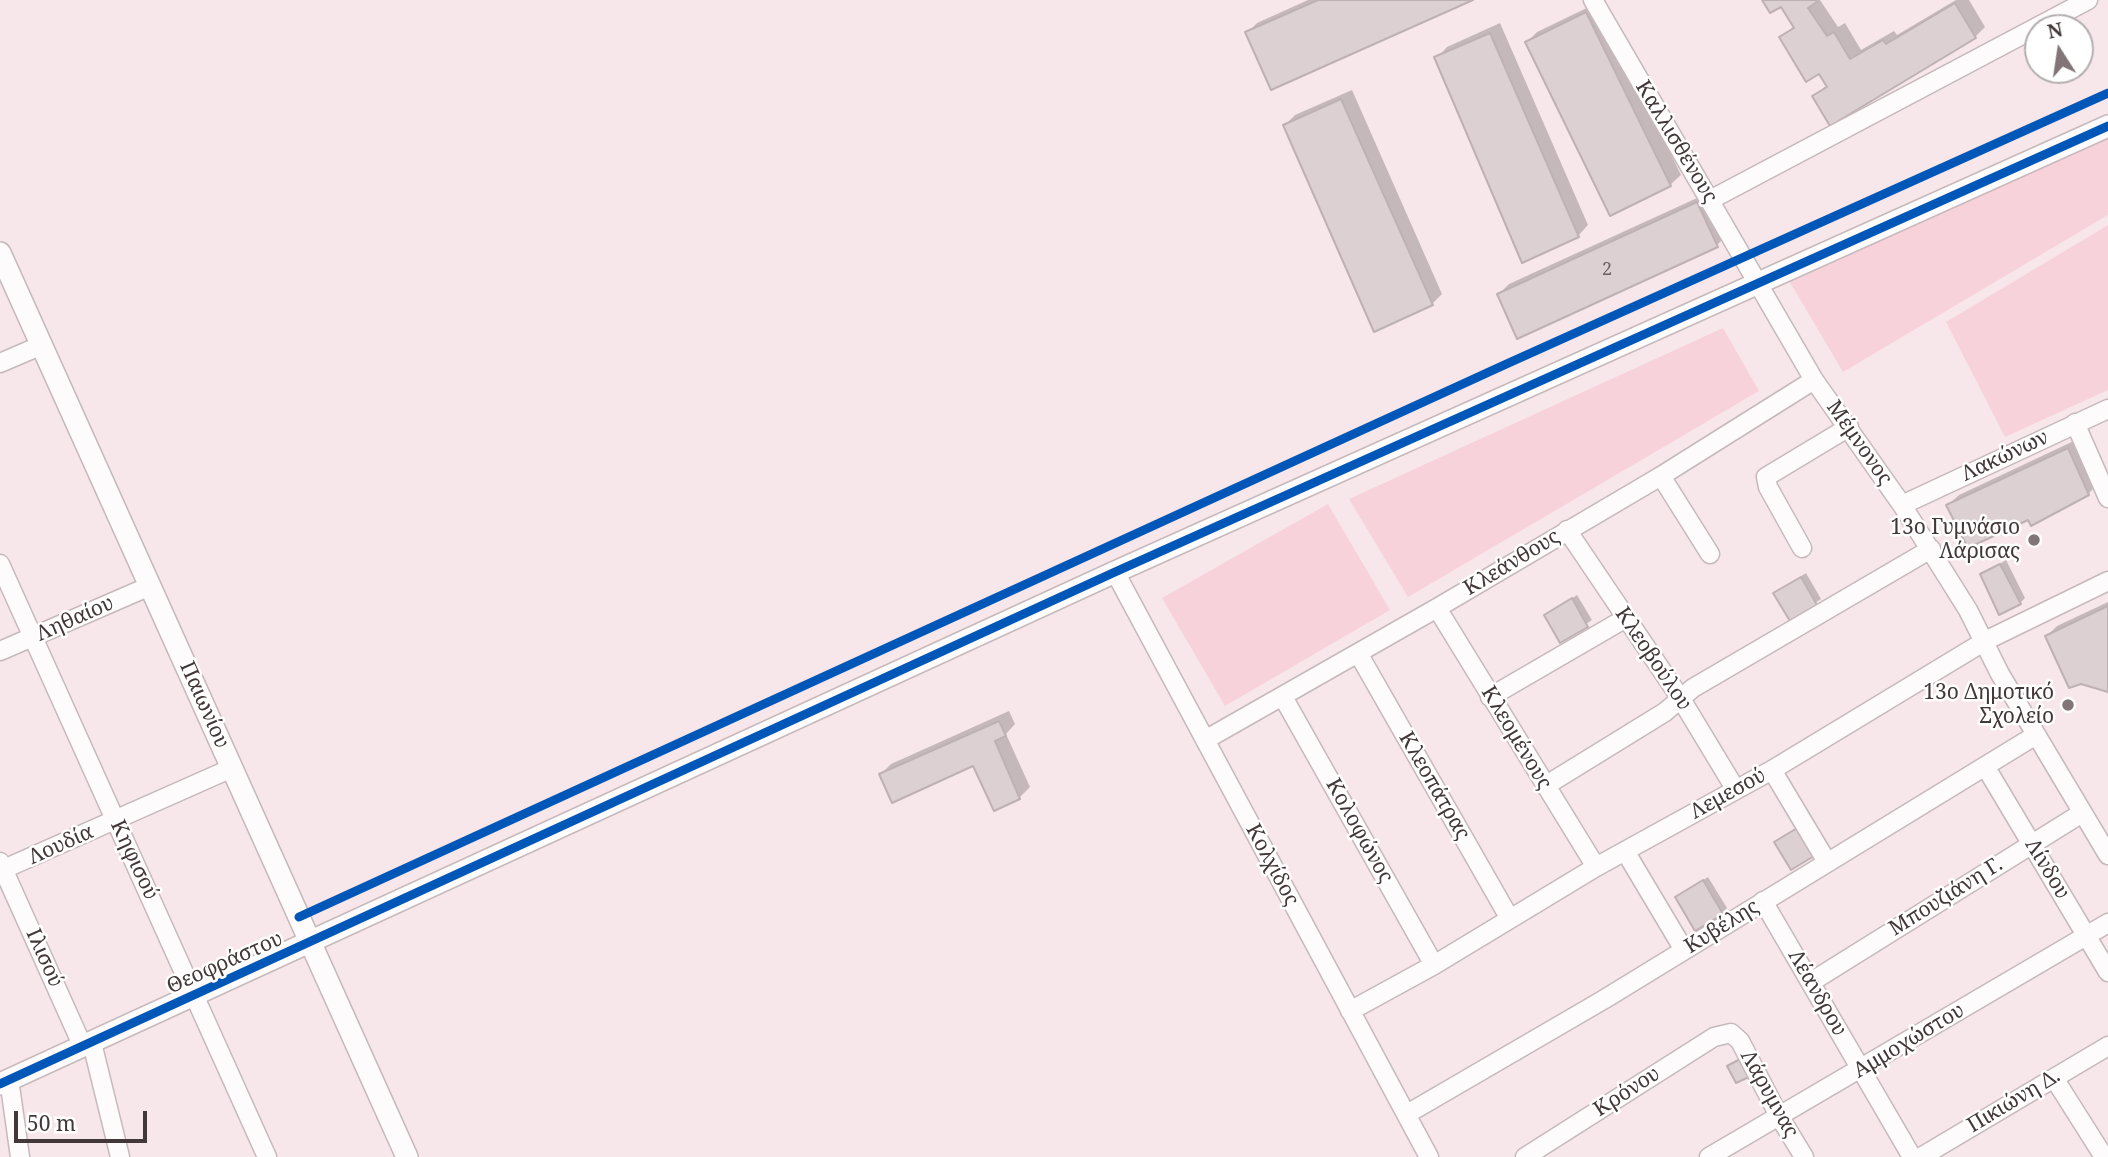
<!DOCTYPE html>
<meta charset="utf-8">
<style>
body{margin:0}
#map{position:relative;width:2108px;height:1157px;overflow:hidden;background:#f7e7ea;font-family:"Noto Serif",serif}
canvas{display:block}
.north{position:absolute;left:2024px;top:14px;width:70px;height:70px;box-sizing:border-box;background:#fff;border:2px solid #b3afb0;border-radius:50%;rotate:348deg;font-size:19px;font-weight:700;line-height:28px;text-align:center;color:#423739}
.north::after{content:'';display:block;margin:auto;width:24px;height:32px;background:#817577;clip-path:polygon(50% 0,100% 100%,50% 72%,0 100%)}
.scale{position:absolute;left:14px;top:1111px;width:133px;height:32px;box-sizing:border-box;border:4px solid #423739;border-top:0;padding-left:9px;font-size:21px;line-height:24px;white-space:nowrap;color:#423739;-webkit-text-stroke:5px #fff;paint-order:stroke}
</style>
<div id="map">
<canvas width="2108" height="1157"></canvas>
<div class="north">N</div>
<div class="scale">50 m</div>
</div>
<script>
const context = document.querySelector('canvas').getContext('2d');
context.lineJoin = 'round';
function paint(path, color) { context.fillStyle = color; context.fill(path, 'evenodd'); }
const toPath = rows => new Path2D(rows.map(r => 'M' + r).join(''));
function stroke(path, color, width, dash) { context.strokeStyle = color; context.lineWidth = width; context.lineCap = dash ? 'butt' : 'round'; context.setLineDash(dash || []); context.stroke(path); }
function label(font, color, halo, rows, align = 'center') {
  context.font = font + ' "Noto Serif",serif'; context.lineWidth = 5; context.setLineDash([]); context.textBaseline = 'middle'; context.strokeStyle = halo; context.fillStyle = color; for (const [text, x, y, turn = 0] of rows) {
    context.save(); context.translate(x, y); context.rotate((+turn || 0) * Math.PI / 180); context.textAlign = isNaN(turn) ? turn : align; if (halo) context.strokeText(text, 0, 0); context.fillText(text, 0, 0); context.restore();
  }
}
const green = toPath([
 [2108,133,2108,215,1843,372,1787,277],
 [2108,225,2108,390,2005,437,1946,322],
 [1723,328,1759,391,1408,597,1349,499],
 [1328,504,1390,610,1225,706,1162,598]
]);
const shadow = toPath([
 [1308,0,1468,0,1247,33,1257,23],
 [1764,0,1820,0,1838,27,1845,23,1861,50,1894,31,1897,35,1956,0,1969,0,1985,27,1975,37,1814,96,1828,84,1820,72,1781,38,1794,26,1781,4],
 [1597,3,1681,175,1670,185,1527,42,1537,32],
 [1500,23,1588,225,1578,236,1437,58,1447,47],
 [1352,90,1442,294,1432,304,1285,125,1295,115],
 [1708,193,1727,235,1717,245,1499,294,1509,284],
 [2078,439,2099,483,2088,494,1948,505,1959,495],
 [2006,560,2025,598,2020,603,1982,575],
 [1806,573,1821,599,1790,619,1775,593],
 [1577,595,1592,620,1561,641,1546,615],
 [2108,602,2108,690,2047,636,2057,626],
 [1009,711,1015,724,1006,734,1030,787,1019,798,994,809,974,764,881,774,891,764],
 [1708,877,1727,908,1722,913,1677,897]
]);
const building = toPath([
 [1318,0,1473,0,1271,90,1245,32,1318,0],
 [1762,0,1816,0,1817,2,1808,8,1827,36,1834,32,1850,59,1883,40,1886,44,1955,3,1976,38,1830,126,1812,96,1827,87,1819,74,1806,82,1779,37,1794,28,1781,7,1770,13,1762,0],
 [1586,12,1671,186,1610,216,1525,42,1586,12],
 [1490,33,1579,237,1522,263,1434,57,1490,33],
 [1341,99,1433,305,1374,332,1283,125,1341,99],
 [1697,202,1718,247,1517,339,1497,294,1697,202],
 [2068,448,2089,495,2031,526,2028,520,1968,548,1946,505,2068,448],
 [2000,564,2021,604,1999,615,1980,574,2000,564],
 [1801,577,1817,605,1790,621,1773,593,1801,577],
 [1572,598,1588,627,1560,643,1544,615,1572,598],
 [2108,606,2108,692,2081,684,2069,688,2045,636,2108,606],
 [999,721,1006,736,995,741,1020,799,994,811,973,766,892,803,879,774,999,721],
 [1802,825,1819,853,1791,870,1774,842,1802,825],
 [1703,880,1723,914,1695,931,1675,897,1703,880],
 [1742,1058,1751,1076,1736,1083,1727,1066,1742,1058]
]);
const minor = toPath([
 [1593,0,1814,380,1902,505,1968,610,2000,674,2108,855],
 [1710,200,2088,0],
 [0,363,42,345],
 [2075,423,2108,498],
 [1661,476,1710,554],
 [1902,505,2108,409],
 [1567,530,1681,699,1736,790],
 [1802,548,1768,487,1766,477,1849,427],
 [0,564,267,1157],
 [1115,572,1429,1157],
 [1437,608,1596,867],
 [0,651,150,586],
 [1358,653,1510,919],
 [1283,697,1434,965],
 [1490,697,1626,618],
 [1205,740,1437,608,1661,476,1814,380],
 [1985,766,2108,972],
 [1772,770,1827,862],
 [1545,786,1665,712,1693,688,1931,549],
 [1625,851,1684,950],
 [0,862,83,1047],
 [4,869,232,768],
 [1763,901,1912,1157],
 [1811,982,2082,813],
 [1350,1011,1434,965,1596,867,1772,770,1985,641,2108,581],
 [92,1043,120,1157],
 [2054,1078,2104,1157],
 [9,1079,20,1157],
 [1407,1114,1603,1000,2036,735],
 [1525,1157,1714,1037,1731,1033,1740,1041,1779,1116,1804,1157],
 [1709,1157,2108,923],
 [1921,1157,2108,1046]
]);
const tertiary = toPath([
 [0,253,407,1157],
 [0,1084,1115,572,2108,126]
]);
const cycleway = toPath([
 [299,917,1502,366,2108,93],
 [0,1084,1115,572,2108,126]
]);
const markers = [
 [2034,540,7,"#817577"],
 [2068,705,7,"#817577"]
];
const numberNames = [
 ["2",1607,270]
];
const streetNames = [
 ["Καλλισθένους",1676,142,59],
 ["Μέμνονος",1859,443,55],
 ["Λακώνων",2005,456,-25],
 ["Κλεάνθους",1512,563,-31],
 ["Ληθαίου",75,619,-24],
 ["Κλεοβούλου",1653,659,56],
 ["Παιωνίου",204,705,66],
 ["Κλεομένους",1516,738,59],
 ["Κλεοπάτρας",1434,786,60],
 ["Λεμεσού",1728,794,-29],
 ["Κολοφώνος",1359,831,61],
 ["Λουδία",61,845,-24],
 ["Κηφισού",134,860,65],
 ["Κολχίδος",1272,865,62],
 ["Λίνδου",2047,869,59],
 ["Μπουζιάνη Γ.",1946,897,-32],
 ["Κυβέλης",1722,927,-32],
 ["Ιλισού",44,958,66],
 ["Θεοφράστου",225,963,-24],
 ["Λέανδρου",1817,993,60],
 ["Αμμοχώστου",1909,1041,-31],
 ["Κρόνου",1627,1092,-33],
 ["Λάρυμνας",1769,1094,61],
 ["Πικιώνη Δ.",2014,1101,-31]
];
const poiNames = [
 ["13ο Γυμνάσιο",2020,528],
 ["Λάρισας",2020,552],
 ["13ο Δημοτικό",2054,693],
 ["Σχολείο",2054,717]
];
paint(green, '#f8d2da');
paint(shadow, '#0003');
paint(building, '#ddd0d2');
stroke(building, '#beb1b4', 2);
stroke(minor, '#c6b9bc', 21);
stroke(tertiary, '#c6b9bc', 24);
stroke(minor, '#fefbfc', 18);
stroke(tertiary, '#fefbfc', 21);
stroke(cycleway, '#0057b8', 9);
for (const [x, y, r, color] of markers) { const dot = new Path2D(); dot.arc(x, y, r, 0, 2 * Math.PI); context.fillStyle = color; context.fill(dot); stroke(dot, '#fff', 2.5); }
label('18px', '#6a5f61', null, numberNames);
label('21px', '#423739', '#fff', streetNames);
label('21px', '#423739', '#fff', poiNames, 'right');
</script>
